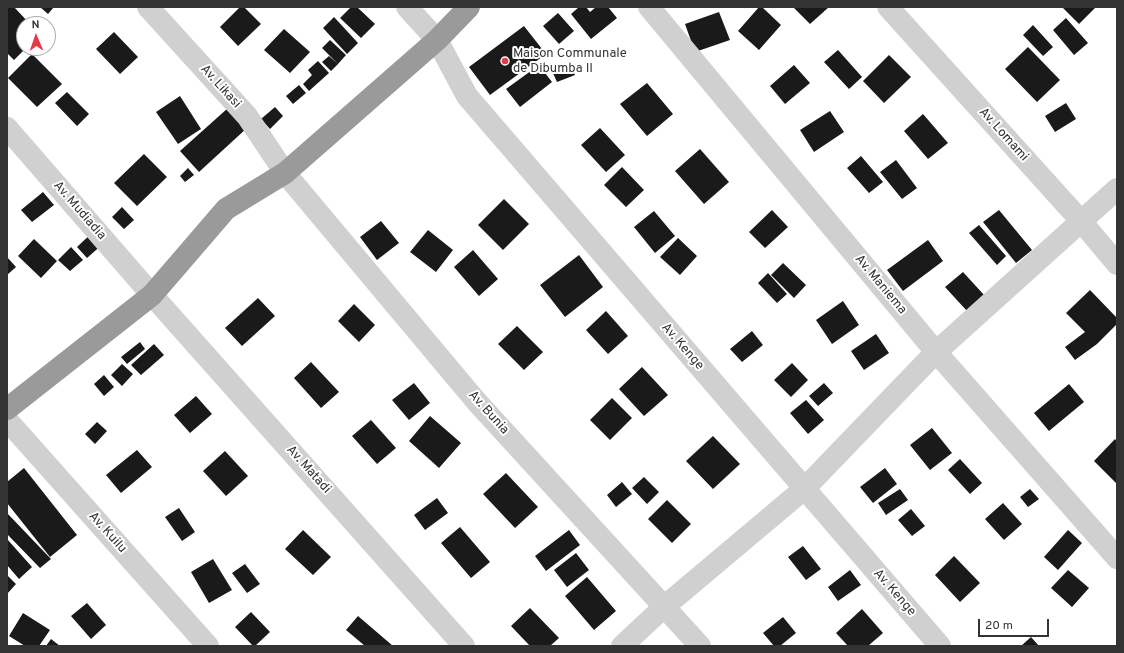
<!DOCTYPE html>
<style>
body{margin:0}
#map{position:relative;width:1124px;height:653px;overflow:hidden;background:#fff;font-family:Overpass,sans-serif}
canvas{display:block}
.frame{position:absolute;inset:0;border:8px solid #333;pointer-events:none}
.north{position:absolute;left:16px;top:16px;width:40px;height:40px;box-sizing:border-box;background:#fff;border:1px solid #adadad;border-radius:50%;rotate:358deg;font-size:11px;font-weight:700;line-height:16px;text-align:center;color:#333}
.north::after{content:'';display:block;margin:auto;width:14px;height:18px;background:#e63946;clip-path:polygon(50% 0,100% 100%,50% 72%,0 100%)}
.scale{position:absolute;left:978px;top:619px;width:71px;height:18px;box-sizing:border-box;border:2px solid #333;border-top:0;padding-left:5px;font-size:12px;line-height:14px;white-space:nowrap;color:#333;-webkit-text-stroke:3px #fff;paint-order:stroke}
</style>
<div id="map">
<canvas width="1124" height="653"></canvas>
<div class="frame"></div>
<div class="north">N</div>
<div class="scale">20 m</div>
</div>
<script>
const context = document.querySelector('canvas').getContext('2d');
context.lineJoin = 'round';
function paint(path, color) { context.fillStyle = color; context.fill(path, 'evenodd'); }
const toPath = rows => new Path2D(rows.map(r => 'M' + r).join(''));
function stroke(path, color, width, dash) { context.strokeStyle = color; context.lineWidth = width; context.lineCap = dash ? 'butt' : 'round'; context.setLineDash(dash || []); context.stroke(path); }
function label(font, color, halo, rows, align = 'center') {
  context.font = font + ' Overpass,sans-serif'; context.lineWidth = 4; context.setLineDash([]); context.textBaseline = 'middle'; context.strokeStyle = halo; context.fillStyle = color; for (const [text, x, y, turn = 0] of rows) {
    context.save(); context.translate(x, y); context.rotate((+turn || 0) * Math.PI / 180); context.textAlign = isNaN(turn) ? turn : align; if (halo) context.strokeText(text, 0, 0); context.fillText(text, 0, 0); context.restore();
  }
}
const building = toPath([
 [7,7,14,7,30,24,24,24,24,48,26,48,14,60,7,53],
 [40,7,54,7,48,14],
 [240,7,244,7,261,24,238,46,220,27],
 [351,7,357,7,375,24,361,38,340,18],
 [579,7,586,7,590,12,596,7,608,7,617,18,591,39,571,14],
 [759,7,762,7,781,25,759,50,738,31],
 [793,7,829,7,810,24],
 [1062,7,1096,7,1079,24],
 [719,12,730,40,695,52,685,24],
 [558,13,574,31,559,44,543,26],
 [334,17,358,43,347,54,323,28],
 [1066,18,1088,43,1074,55,1053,30],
 [1033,25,1053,47,1043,56,1023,35],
 [524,26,546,54,490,95,469,67],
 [284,29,310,52,290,73,264,50],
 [114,32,138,57,120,74,96,49],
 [330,40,346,55,338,64,322,48],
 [1028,47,1060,80,1037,102,1005,69],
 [838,50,862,77,849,89,824,62],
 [32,54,62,84,37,107,8,78],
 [889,55,911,77,884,103,863,81],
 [329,56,338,64,331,71,322,62],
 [318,61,329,73,309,91,303,84,312,75,308,70],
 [570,63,575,75,557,82,552,71],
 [539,65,552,82,520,107,506,89],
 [794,65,810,83,785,104,770,86],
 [647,83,673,114,647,136,620,104],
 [299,85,306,93,293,104,286,96],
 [67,92,89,114,77,126,55,103],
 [180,96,201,129,178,144,156,112],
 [1066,103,1076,119,1055,132,1045,116],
 [275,107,283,116,270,129,261,119],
 [228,108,247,128,199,172,180,151],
 [830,111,844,132,814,152,800,130],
 [923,114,948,143,928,159,904,131],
 [600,128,625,155,606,172,581,145],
 [700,149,729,182,704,204,675,171],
 [144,154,167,177,137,206,114,183],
 [861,156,883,182,869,193,847,168],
 [896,160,917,188,902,199,880,172],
 [622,167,644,190,626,207,604,185],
 [188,168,194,175,185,182,180,176],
 [43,192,54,205,32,222,21,210],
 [504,199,529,224,503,250,478,225],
 [122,207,134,220,124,229,112,217],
 [772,210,788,227,765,248,749,232],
 [999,210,1032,250,1016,263,983,222],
 [654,211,675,236,655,253,634,227],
 [381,221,399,243,377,260,360,237],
 [979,225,1006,256,997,265,969,233],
 [428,230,453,250,436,272,410,252],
 [94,231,104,243,87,258,77,247],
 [678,238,697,256,680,275,660,257],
 [34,239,57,261,41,278,18,256],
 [928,240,943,261,903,291,887,270],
 [71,247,83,260,70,271,58,260],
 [473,250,498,279,479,296,454,267],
 [579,255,603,287,565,317,540,285],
 [7,257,16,267,7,275],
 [783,263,806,285,794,298,771,275],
 [963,272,985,296,967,311,945,287],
 [768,273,787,294,777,303,758,283],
 [1090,290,1117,318,1117,324,1097,344,1075,360,1065,347,1085,332,1066,313],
 [258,298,275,316,242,346,225,328],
 [843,301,859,325,832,344,816,320],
 [354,304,375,325,359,342,338,321],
 [606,311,628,336,608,354,586,330],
 [517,326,543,352,524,370,498,344],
 [752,331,763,345,742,362,730,349],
 [876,334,889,353,864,370,851,351],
 [140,342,145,349,127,364,121,357],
 [154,344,164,355,141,375,131,365],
 [311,362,339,392,321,408,294,378],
 [792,363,808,380,791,397,774,380],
 [122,364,133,374,122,386,111,375],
 [642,367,668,395,644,416,619,389],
 [104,375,114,387,104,396,94,384],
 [414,383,430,403,409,420,392,400],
 [824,383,833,393,818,406,809,396],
 [1069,384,1084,402,1049,431,1034,413],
 [196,396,212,414,190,433,174,415],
 [612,398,632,418,610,440,590,420],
 [806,400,824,420,808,434,790,413],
 [430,416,461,443,439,468,409,441],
 [371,420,396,448,377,464,352,436],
 [97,422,107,431,95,444,85,434],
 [932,428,952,453,930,470,910,445],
 [713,436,740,464,713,489,686,461],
 [1115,439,1117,442,1117,484,1094,461],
 [137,450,152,467,121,493,106,475],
 [225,451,248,476,226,496,203,471],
 [960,459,982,483,970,494,948,470],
 [24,468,77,535,50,557,7,503,7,482],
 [885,468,897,484,873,503,860,487],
 [506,473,538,507,515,528,483,494],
 [644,477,659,492,647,504,632,488],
 [622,482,632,494,616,507,607,495],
 [900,489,908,500,886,515,878,503],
 [1030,489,1039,499,1028,507,1020,497],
 [437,498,448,513,425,530,414,515],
 [667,500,691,524,672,543,648,519],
 [1003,503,1022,524,1004,540,985,519],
 [179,508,195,532,182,541,165,517],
 [911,509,925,526,912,536,898,520],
 [7,513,51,559,40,568,7,534],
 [460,527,490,562,471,578,441,543],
 [303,530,331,557,313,575,285,549],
 [569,530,580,545,546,571,535,556],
 [1068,530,1082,543,1058,570,1044,557],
 [7,539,32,567,19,579,7,565],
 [803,546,821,569,806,580,788,557],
 [576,553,589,570,567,587,554,570],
 [954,556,980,583,960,602,935,575],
 [213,559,232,590,209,603,191,572],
 [245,564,260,584,247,593,232,573],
 [850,570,861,585,838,601,828,587],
 [1068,570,1089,588,1072,607,1051,588],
 [7,575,16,584,7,594],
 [587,577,616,611,594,630,565,596],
 [87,603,106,625,91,639,71,616],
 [530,608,559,638,550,646,530,646,511,626],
 [862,609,883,633,868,646,848,646,836,633],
 [251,612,270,632,255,646,253,646,235,627],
 [23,613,50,630,39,646,25,646,9,636],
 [358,616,393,646,365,646,346,630],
 [783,617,796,633,780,646,774,646,763,633],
 [1031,637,1039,646,1021,646],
 [51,639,60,646,46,646]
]);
const minor = toPath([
 [148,7,247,116,285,173,476,401,700,646],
 [407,7,437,40,467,96,940,646],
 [649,7,936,352,1117,558],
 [888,7,1081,221,1117,264],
 [7,128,152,295,464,646],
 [7,420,208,646],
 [622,646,665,606,804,489,936,352,1117,189]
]);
const highway = toPath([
 [7,409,152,295,226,209,285,173,437,40,469,7]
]);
const markers = [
 [505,61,4,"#e63946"]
];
const poiNames = [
 ["Maison Communale",513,54],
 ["de Dibumba II",513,69]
];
const streetNames = [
 ["Av. Likasi",220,87,48],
 ["Av. Lomami",1003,135,48],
 ["Av. Mudiadia",79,211,49],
 ["Av. Maniema",880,285,50],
 ["Av. Kenge",682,347,49],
 ["Av. Bunia",488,413,48],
 ["Av. Matadi",308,470,48],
 ["Av. Kuilu",107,533,48],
 ["Av. Kenge",894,593,49]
];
paint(building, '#1a1a1a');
stroke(minor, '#d0d0d0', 22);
stroke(highway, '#9a9a9a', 22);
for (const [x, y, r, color] of markers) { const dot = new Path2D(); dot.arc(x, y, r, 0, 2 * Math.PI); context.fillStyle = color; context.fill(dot); stroke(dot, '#fff', 1.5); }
label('13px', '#333', '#fff', poiNames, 'left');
label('13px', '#333', '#fff', streetNames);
</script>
